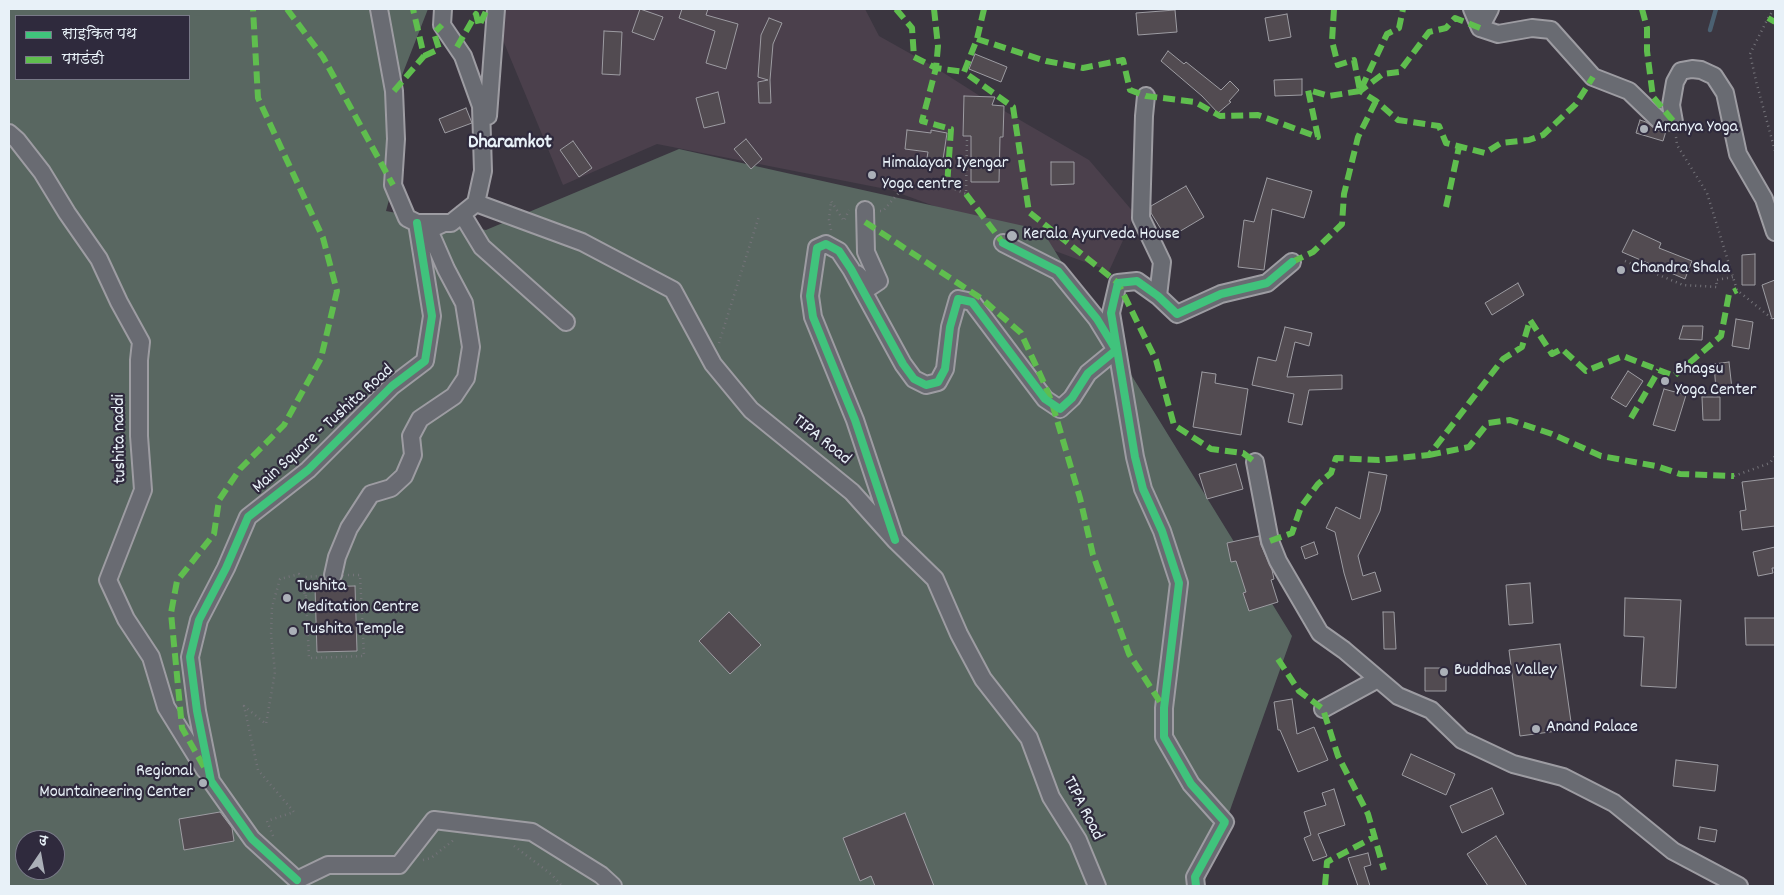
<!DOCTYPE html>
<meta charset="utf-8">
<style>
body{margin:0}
#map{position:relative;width:1784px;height:895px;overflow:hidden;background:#3b3640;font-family:Dekko,"Playpen Sans Deva",sans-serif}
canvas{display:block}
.frame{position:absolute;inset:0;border:10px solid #e8f1f8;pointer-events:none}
.legend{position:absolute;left:15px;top:15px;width:175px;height:65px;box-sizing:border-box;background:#2f2a3d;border:1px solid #797a88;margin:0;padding:6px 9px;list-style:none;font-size:15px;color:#e8f1f8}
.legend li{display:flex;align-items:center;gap:10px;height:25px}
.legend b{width:25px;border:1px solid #797a88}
.north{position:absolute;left:15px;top:830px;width:50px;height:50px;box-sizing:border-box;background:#2f2a3d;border:1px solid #797a88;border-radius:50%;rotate:12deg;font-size:14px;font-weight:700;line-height:20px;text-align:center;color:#e8f1f8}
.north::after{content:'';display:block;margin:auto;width:18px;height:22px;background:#abb0b8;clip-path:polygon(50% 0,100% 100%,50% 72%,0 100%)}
</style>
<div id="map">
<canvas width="1784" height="895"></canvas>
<div class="frame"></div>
<ul class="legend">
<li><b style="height:6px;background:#40c37c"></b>साइकिल पथ</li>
<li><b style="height:6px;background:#5fbe4e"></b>पगडंडी</li>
</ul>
<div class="north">उ</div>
</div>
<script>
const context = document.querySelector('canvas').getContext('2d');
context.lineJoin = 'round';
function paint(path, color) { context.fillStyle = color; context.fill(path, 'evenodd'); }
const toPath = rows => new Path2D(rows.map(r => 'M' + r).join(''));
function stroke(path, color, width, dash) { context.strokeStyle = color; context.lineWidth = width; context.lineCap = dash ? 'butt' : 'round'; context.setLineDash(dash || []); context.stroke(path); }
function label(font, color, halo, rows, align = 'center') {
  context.font = font + ' Dekko,sans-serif'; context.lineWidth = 4.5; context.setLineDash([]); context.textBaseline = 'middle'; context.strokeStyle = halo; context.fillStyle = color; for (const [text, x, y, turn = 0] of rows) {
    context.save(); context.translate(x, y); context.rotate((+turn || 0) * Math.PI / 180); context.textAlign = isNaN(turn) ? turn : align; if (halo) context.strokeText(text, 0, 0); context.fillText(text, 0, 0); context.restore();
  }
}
const built = toPath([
 [490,9,865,9,879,36,936,68,994,105,1089,160,1135,214,1109,271,891,190,657,144,563,185]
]);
const green = toPath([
 [9,9,428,9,397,88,393,185,386,211,486,230,679,149,1042,230,1292,636,1203,886,9,886],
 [16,16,189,16,189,79,16,79],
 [25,840,55,840,55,870,25,870]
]);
const stream = toPath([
 [1710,30,1716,9]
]);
const building = toPath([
 [640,9,663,17,654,40,632,32,640,9],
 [682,9,708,9,706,15,738,24,726,69,706,63,715,31,679,18,682,9],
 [1175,10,1177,32,1138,35,1136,13,1175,10],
 [1287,14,1291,37,1269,41,1265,18,1287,14],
 [769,18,782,23,773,44,770,80,771,103,759,103,758,82,768,80,758,77,761,35,769,18],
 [604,31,622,32,620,75,602,74,604,31],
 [1168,51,1184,64,1186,62,1221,90,1230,81,1239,90,1229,101,1231,102,1218,113,1202,96,1161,61,1168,51],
 [975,54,1007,67,1001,82,969,69,975,54],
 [1302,79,1302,95,1275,96,1274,80,1302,79],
 [718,92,725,123,704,128,696,98,718,92],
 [964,96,995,97,992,105,1004,106,1003,137,1000,137,999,182,971,182,971,136,963,136,964,96],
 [466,108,472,123,445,133,439,119,466,108],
 [1640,120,1646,122,1657,130,1666,131,1663,141,1636,133,1640,120],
 [907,130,931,133,931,130,947,133,942,166,926,164,928,152,905,149,907,130],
 [746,139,762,159,751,169,734,149,746,139],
 [573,141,592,168,579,177,560,150,573,141],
 [1051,162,1074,162,1074,184,1051,185,1051,162],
 [1267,178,1312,191,1304,218,1272,209,1264,270,1238,267,1244,220,1254,222,1267,178],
 [1186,186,1204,217,1167,239,1151,213,1151,206,1186,186],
 [1633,230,1661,243,1659,248,1692,261,1685,279,1622,252,1633,230],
 [1755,254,1755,285,1742,285,1742,255,1755,254],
 [1775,280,1775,318,1772,319,1762,285,1775,280],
 [1518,283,1524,295,1492,315,1485,303,1518,283],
 [1736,319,1753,322,1749,349,1732,346,1736,319],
 [1683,326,1703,326,1702,340,1679,339,1683,326],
 [1285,327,1312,333,1309,346,1295,342,1287,377,1342,375,1342,389,1309,390,1302,425,1288,422,1294,394,1252,385,1258,357,1276,361,1285,327],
 [1729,362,1732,389,1716,390,1714,364,1729,362],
 [1628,371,1643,381,1626,407,1611,398,1628,371],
 [1202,372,1216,374,1215,383,1248,389,1241,435,1193,427,1202,372],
 [1664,389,1686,395,1675,431,1653,425,1664,389],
 [1702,397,1720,397,1720,420,1703,420,1702,397],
 [1236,464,1243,489,1207,499,1199,474,1236,464],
 [1369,472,1387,475,1380,511,1358,556,1363,576,1375,572,1381,591,1352,600,1344,573,1335,532,1326,528,1336,507,1360,519,1369,472],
 [1775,478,1775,526,1742,530,1740,511,1746,510,1742,482,1775,478],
 [1259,536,1261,545,1272,570,1274,579,1271,580,1278,602,1249,611,1243,593,1246,592,1236,561,1231,562,1227,543,1259,536],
 [1314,542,1318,554,1305,559,1301,547,1314,542],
 [1775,547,1775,568,1772,568,1773,573,1758,576,1753,552,1775,547],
 [1530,583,1533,623,1509,625,1506,585,1530,583],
 [355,586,357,651,317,652,315,587,355,586],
 [1625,598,1681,600,1676,688,1641,686,1644,637,1624,636,1625,598],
 [729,612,761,645,730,674,699,641,729,612],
 [1383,612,1394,612,1396,649,1384,649,1383,612],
 [1745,618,1775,618,1775,645,1746,645,1745,618],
 [1560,644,1572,729,1520,736,1509,650,1560,644],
 [1425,668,1446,668,1446,691,1425,691,1425,668],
 [1292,699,1297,734,1314,727,1328,760,1298,772,1280,730,1278,730,1274,702,1292,699],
 [1411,754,1455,774,1446,795,1402,775,1411,754],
 [1676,760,1718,765,1715,791,1673,786,1676,760],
 [1492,788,1504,814,1462,833,1450,806,1492,788],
 [1334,789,1345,825,1318,834,1327,856,1313,861,1304,838,1311,835,1304,812,1326,805,1322,793,1334,789],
 [220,812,232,828,234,841,184,850,179,819,220,812],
 [905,813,934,886,875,886,871,876,860,881,843,838,905,813],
 [1700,827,1717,830,1715,842,1698,839,1700,827],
 [1496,836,1527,886,1488,886,1467,854,1496,836],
 [1368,853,1371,865,1364,867,1370,886,1358,886,1348,858,1368,853]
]);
const path = toPath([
 [1774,9,1768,18,1750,54,1756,81,1775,151],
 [1676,137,1677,145,1707,193,1737,290,1775,321],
 [880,211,883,211,909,181,943,184,966,194,967,140],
 [831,230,829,220,831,201,844,221,849,210],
 [1625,261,1683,285,1717,287,1716,280,1733,277],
 [719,343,759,216],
 [1734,476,1770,463,1775,456],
 [333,575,360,575,364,656,309,658,305,577,333,575],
 [273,836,267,821,294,812,258,770,244,706,266,724,275,672,271,634,272,607,280,579,299,574,306,598],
 [514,846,551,874,562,886],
 [423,860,431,858,455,839]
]);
const minor = toPath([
 [379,9,394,91,396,139,393,185,407,218,417,223,451,223,476,203],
 [443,9,442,25,463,56,481,106,483,171,476,203],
 [1472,9,1480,28],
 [1490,9,1480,28,1498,34,1532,28,1551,30,1593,77,1629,91,1659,120,1674,122,1671,105,1675,82,1681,71,1692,69,1701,70,1714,76,1725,93,1738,154,1764,199,1775,232],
 [1146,96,1144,116,1141,218,1162,262,1158,296],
 [488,116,496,9],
 [9,133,17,140,42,172,67,213,99,259,119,302,141,342,139,360,139,436,143,490,108,580,126,619,151,657,166,707,205,770],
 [476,203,582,242,673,290,713,364,751,410,852,492,895,540,935,579,959,634,983,679,1029,738,1051,797,1078,840,1097,886],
 [462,214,482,247,566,322],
 [857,274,870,287,879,281,866,252,865,210],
 [1255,462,1270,541,1278,561,1320,633,1344,650,1398,696,1431,710,1462,740,1513,764,1563,777,1614,803,1673,851,1739,886],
 [895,540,855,420,813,317,810,296,817,248,826,244,839,251,851,269,903,364,914,379,926,385,938,382,945,369,950,327,958,299,972,302,1045,399,1060,409,1072,398,1088,373,1116,350,1097,319,1058,271,1003,243],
 [333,575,337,557,349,528,371,494,391,488,404,476,413,455,411,436,420,419,454,396,466,378,471,347,464,303,446,269,429,230,442,224],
 [1323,709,1378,679],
 [297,880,252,839,211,781,197,711,190,657,199,620,226,568,248,517,308,470,392,386,425,361,432,316,417,223],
 [297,880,328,865,399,865,434,820,532,832,601,875,613,886],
 [1196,886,1195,877,1225,822,1191,784,1164,737,1164,708,1179,583,1162,531,1143,489,1135,457,1111,313,1118,283,1137,281,1158,296,1177,314,1221,294,1267,283,1292,262]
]);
const quiet = toPath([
 [287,9,323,57,393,185],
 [495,9,495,10],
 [896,9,912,28,914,57,936,68,964,72],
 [934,9,938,46,936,68,922,121,951,129,947,186],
 [984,9,977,39,964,72,1013,107,1029,212,1118,283,1156,360,1174,425,1211,449,1243,453,1255,462],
 [1334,9,1332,41,1338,65,1354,60,1360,91,1387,34,1399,28,1403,9],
 [1642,9,1647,28,1647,51,1653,97,1674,122],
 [1768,18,1775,22],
 [1480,28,1455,18,1446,28,1429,32,1399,72,1383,74,1360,91,1376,101,1398,120,1439,126,1446,143,1485,153,1501,143,1529,140,1543,135,1576,104,1593,77],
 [977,39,1046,61,1083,68,1123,60,1130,90,1146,96,1195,102,1220,116,1258,115,1318,137,1308,90,1329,96,1360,91],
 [457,47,476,14,479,26,487,9],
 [424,56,439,49,434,33,442,25],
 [394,91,424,56,413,9],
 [966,194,1003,243],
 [1446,207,1459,147],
 [865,222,982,299,1021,333,1044,383,1052,403,1080,498,1093,555,1129,654,1164,708],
 [1292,262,1313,252,1342,224,1344,194,1358,137,1376,101],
 [1631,418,1659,370],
 [1429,455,1469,447,1488,423,1510,420,1552,434,1601,456,1656,466,1680,474,1734,476],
 [1270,541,1292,533,1301,507,1318,484,1331,473,1336,458,1379,460,1429,455,1503,359,1522,347,1530,320,1552,354,1562,349,1586,371,1623,356,1674,376,1721,336,1729,294,1737,290],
 [1278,659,1299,691,1323,709,1338,756,1368,814,1384,870],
 [204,767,182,728,171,613,177,581,214,534,219,500,240,469,284,425,321,358,337,291,323,238,258,98,253,9],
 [1325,886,1327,862,1374,837]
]);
const cycleway = toPath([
 [895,540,855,420,813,317,810,296,817,248,826,244,839,251,851,269,903,364,914,379,926,385,938,382,945,369,950,327,958,299,972,302,1045,399,1060,409,1072,398,1088,373,1116,350,1097,319,1058,271,1003,243],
 [297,880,252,839,211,781,197,711,190,657,199,620,226,568,248,517,308,470,392,386,425,361,432,316,417,223],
 [1196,886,1195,877,1225,822,1191,784,1164,737,1164,708,1179,583,1162,531,1143,489,1135,457,1111,313,1118,283,1137,281,1158,296,1177,314,1221,294,1267,283,1292,262]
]);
const markers = [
 [1644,129,5,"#abb0b8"],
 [872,175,5,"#abb0b8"],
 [1012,236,6,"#abb0b8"],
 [1621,270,5,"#abb0b8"],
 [1665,381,5,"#abb0b8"],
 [287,598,5,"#abb0b8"],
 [293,631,5,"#abb0b8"],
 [1444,672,5,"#abb0b8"],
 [1536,729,5,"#abb0b8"],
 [203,783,5,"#abb0b8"]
];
const poiNames = [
 ["Aranya Yoga",1654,129],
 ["Himalayan Iyengar",882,165],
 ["Yoga centre",882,186],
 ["Kerala Ayurveda House",1023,236],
 ["Chandra Shala",1631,270],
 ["Bhagsu",1675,371],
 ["Yoga Center",1675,392],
 ["Tushita",297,588],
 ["Meditation Centre",297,609],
 ["Tushita Temple",303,631],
 ["Buddhas Valley",1454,672],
 ["Anand Palace",1546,729],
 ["Regional",193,773,"right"],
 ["Mountaineering Center",193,794,"right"]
];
const streetNames = [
 ["Main Square - Tushita Road",324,430,-42],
 ["tushita naddi",121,439,-91],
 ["TIPA Road",821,441,39],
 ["TIPA Road",1082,809,63]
];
const quarterNames = [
 ["Dharamkot",510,144]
];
paint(built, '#4b404c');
paint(green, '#596761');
stroke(stream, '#4b6172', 4.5);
paint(building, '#524b51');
stroke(building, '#9d9ca2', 1);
stroke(minor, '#9d9ca2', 20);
stroke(path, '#747379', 2.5, [1, 4]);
stroke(minor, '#696b72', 16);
stroke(quiet, '#5fbe4e', 6, [12, 6]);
stroke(cycleway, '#40c37c', 8);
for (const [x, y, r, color] of markers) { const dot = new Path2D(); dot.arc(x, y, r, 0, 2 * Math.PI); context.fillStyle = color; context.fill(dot); stroke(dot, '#2f2a3d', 2); }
label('18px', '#e8f1f8', '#2f2a3d', poiNames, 'left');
label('18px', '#e8f1f8', '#2f2a3d', streetNames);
label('bold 20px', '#e8f1f8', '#2f2a3d', quarterNames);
</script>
